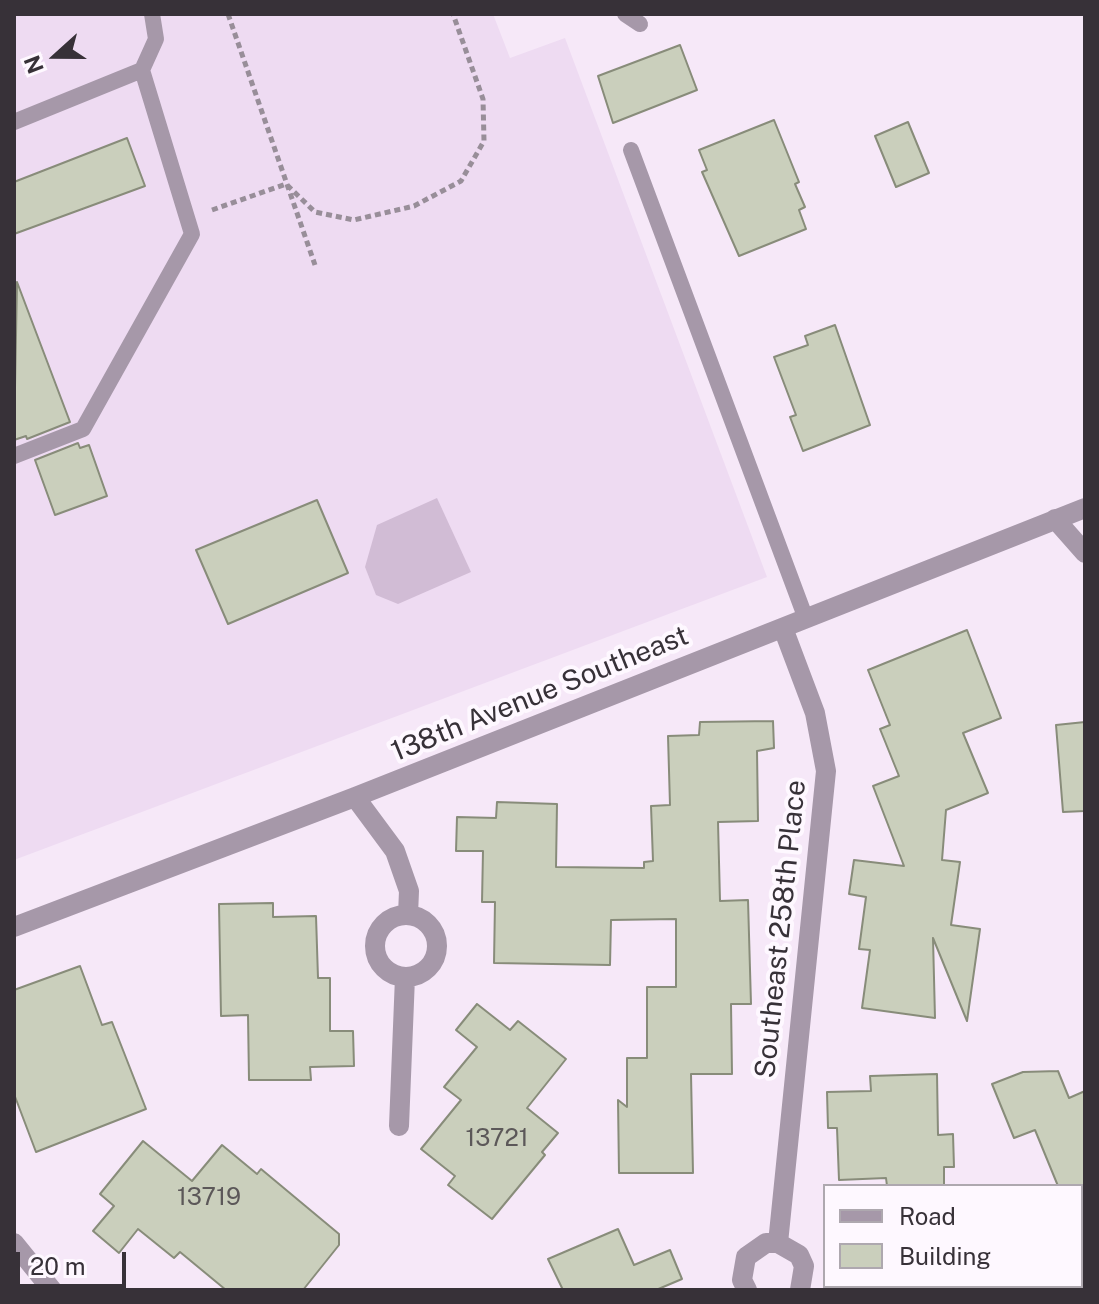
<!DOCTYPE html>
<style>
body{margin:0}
#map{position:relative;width:1099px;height:1304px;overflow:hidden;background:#f6e8f8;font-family:"Public Sans",sans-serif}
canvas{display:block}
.frame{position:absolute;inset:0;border:16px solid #373138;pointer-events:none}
.legend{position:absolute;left:823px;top:1184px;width:260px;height:104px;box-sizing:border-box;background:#fef8ff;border:2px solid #aea8af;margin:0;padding:10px 14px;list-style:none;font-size:24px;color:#373138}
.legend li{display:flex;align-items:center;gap:16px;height:40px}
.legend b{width:40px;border:2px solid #aea8af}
.north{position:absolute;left:16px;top:16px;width:80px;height:80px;-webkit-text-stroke:6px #fef8ff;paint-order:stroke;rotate:249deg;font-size:22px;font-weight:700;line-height:32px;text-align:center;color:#373138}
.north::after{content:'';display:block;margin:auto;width:28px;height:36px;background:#373138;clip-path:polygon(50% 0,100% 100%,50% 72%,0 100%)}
.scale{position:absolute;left:16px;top:1252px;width:110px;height:36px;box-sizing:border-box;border:4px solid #373138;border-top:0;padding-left:10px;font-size:24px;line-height:28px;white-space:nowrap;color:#373138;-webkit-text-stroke:6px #fef8ff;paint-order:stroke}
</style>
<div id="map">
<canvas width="1099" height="1304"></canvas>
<div class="frame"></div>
<ul class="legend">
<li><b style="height:10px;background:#a698a9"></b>Road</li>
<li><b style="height:22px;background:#cacfbc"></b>Building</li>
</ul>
<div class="north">N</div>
<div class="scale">20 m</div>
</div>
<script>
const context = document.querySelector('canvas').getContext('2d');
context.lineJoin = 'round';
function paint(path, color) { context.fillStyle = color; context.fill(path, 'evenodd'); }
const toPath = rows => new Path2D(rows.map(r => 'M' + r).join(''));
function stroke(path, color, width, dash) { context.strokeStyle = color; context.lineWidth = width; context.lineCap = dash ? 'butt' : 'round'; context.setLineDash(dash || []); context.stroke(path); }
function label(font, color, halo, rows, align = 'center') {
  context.font = font + ' "Public Sans",sans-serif'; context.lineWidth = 8; context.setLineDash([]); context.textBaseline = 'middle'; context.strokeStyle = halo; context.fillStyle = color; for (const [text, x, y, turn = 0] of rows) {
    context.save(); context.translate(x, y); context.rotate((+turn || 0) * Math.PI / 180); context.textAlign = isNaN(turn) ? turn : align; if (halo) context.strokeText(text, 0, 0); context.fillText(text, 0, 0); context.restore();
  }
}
const built = toPath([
 [14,14,493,14,510,58,565,38,767,577,14,860]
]);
const green = toPath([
 [437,498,471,572,398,604,376,595,365,567,377,525]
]);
const building = toPath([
 [680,45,697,90,613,123,598,76,680,45],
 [774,120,799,182,795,184,805,207,799,210,806,229,739,256,702,172,707,170,699,150,774,120],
 [908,122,929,173,896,187,875,136,908,122],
 [127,138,145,186,14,234,14,182,127,138],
 [17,282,70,422,27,439,26,436,14,440,17,282],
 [835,325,870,425,803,451,790,417,796,415,774,357,808,345,805,336,835,325],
 [78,443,80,448,89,445,107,496,55,515,35,460,78,443],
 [317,500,348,573,228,624,196,550,317,500],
 [967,630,1001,718,963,733,988,793,946,810,942,860,960,862,951,925,980,929,967,1021,933,938,935,1018,862,1008,870,950,859,949,866,897,849,894,854,860,904,866,873,786,899,776,880,729,890,725,868,670,967,630],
 [773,721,774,748,757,751,758,821,718,822,720,901,748,900,751,1004,731,1004,732,1074,691,1074,693,1173,619,1173,618,1100,627,1107,627,1058,647,1058,647,987,676,987,676,919,611,920,610,965,494,963,495,902,482,902,483,851,456,851,457,817,496,818,497,802,557,804,556,867,644,868,644,862,653,861,651,806,670,805,668,736,699,735,700,722,773,721],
 [1085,722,1085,811,1063,812,1056,725,1085,722],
 [273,903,273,917,316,916,318,978,330,978,330,1031,353,1031,354,1066,310,1067,311,1080,249,1080,248,1015,221,1016,219,904,273,903],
 [80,966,102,1025,112,1022,146,1109,36,1152,14,1094,14,990,80,966],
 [477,1004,510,1030,518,1021,566,1059,527,1108,558,1133,542,1152,545,1155,492,1219,448,1185,455,1176,421,1149,461,1100,444,1087,477,1047,456,1030,477,1004],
 [1058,1071,1069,1098,1085,1091,1085,1186,1058,1186,1035,1130,1014,1138,992,1084,1023,1072,1058,1071],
 [937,1074,938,1135,953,1134,954,1167,944,1167,944,1186,887,1186,886,1178,839,1180,837,1128,828,1128,827,1092,871,1091,870,1076,937,1074],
 [143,1141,192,1181,222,1145,257,1174,261,1169,339,1234,339,1245,303,1290,226,1290,180,1252,174,1258,138,1229,119,1253,93,1231,114,1206,100,1194,143,1141],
 [618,1229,634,1265,670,1250,682,1279,656,1290,563,1290,548,1259,618,1229]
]);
const path = toPath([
 [228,14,315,265],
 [212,210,286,184,315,212,354,220,414,206,461,181,484,141,483,99,453,14]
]);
const lane = toPath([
 [625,14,640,24],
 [14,122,142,70,156,39,152,14],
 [631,150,806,619],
 [14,456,83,429,192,234,142,70]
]);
const street = toPath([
 [1055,519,1085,553],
 [355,797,395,851,409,891,408,915],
 '375 946a31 31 0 1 1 62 0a31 31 0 1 1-62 0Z',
 [14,927,355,797,1085,508],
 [399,1126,405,977],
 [14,1243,52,1290],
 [778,1243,826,771,815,713,783,628],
 [747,1290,742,1280,746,1257,766,1243,778,1243,799,1255,804,1266,800,1290]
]);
const numberNames = [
 ["13721",497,1139],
 ["13719",209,1198]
];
const streetNames = [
 ["138th Avenue Southeast",540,694,-22],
 ["Southeast 258th Place",781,929,-84]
];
paint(built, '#eedbf2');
paint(green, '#d1bcd5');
paint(building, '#cacfbc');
stroke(building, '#888c7a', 2);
stroke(path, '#988e99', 5, [6, 4]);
stroke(lane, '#a698a9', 16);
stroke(street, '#a698a9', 20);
label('24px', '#5c5859', null, numberNames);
label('28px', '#373138', '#fef8ff', streetNames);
</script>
